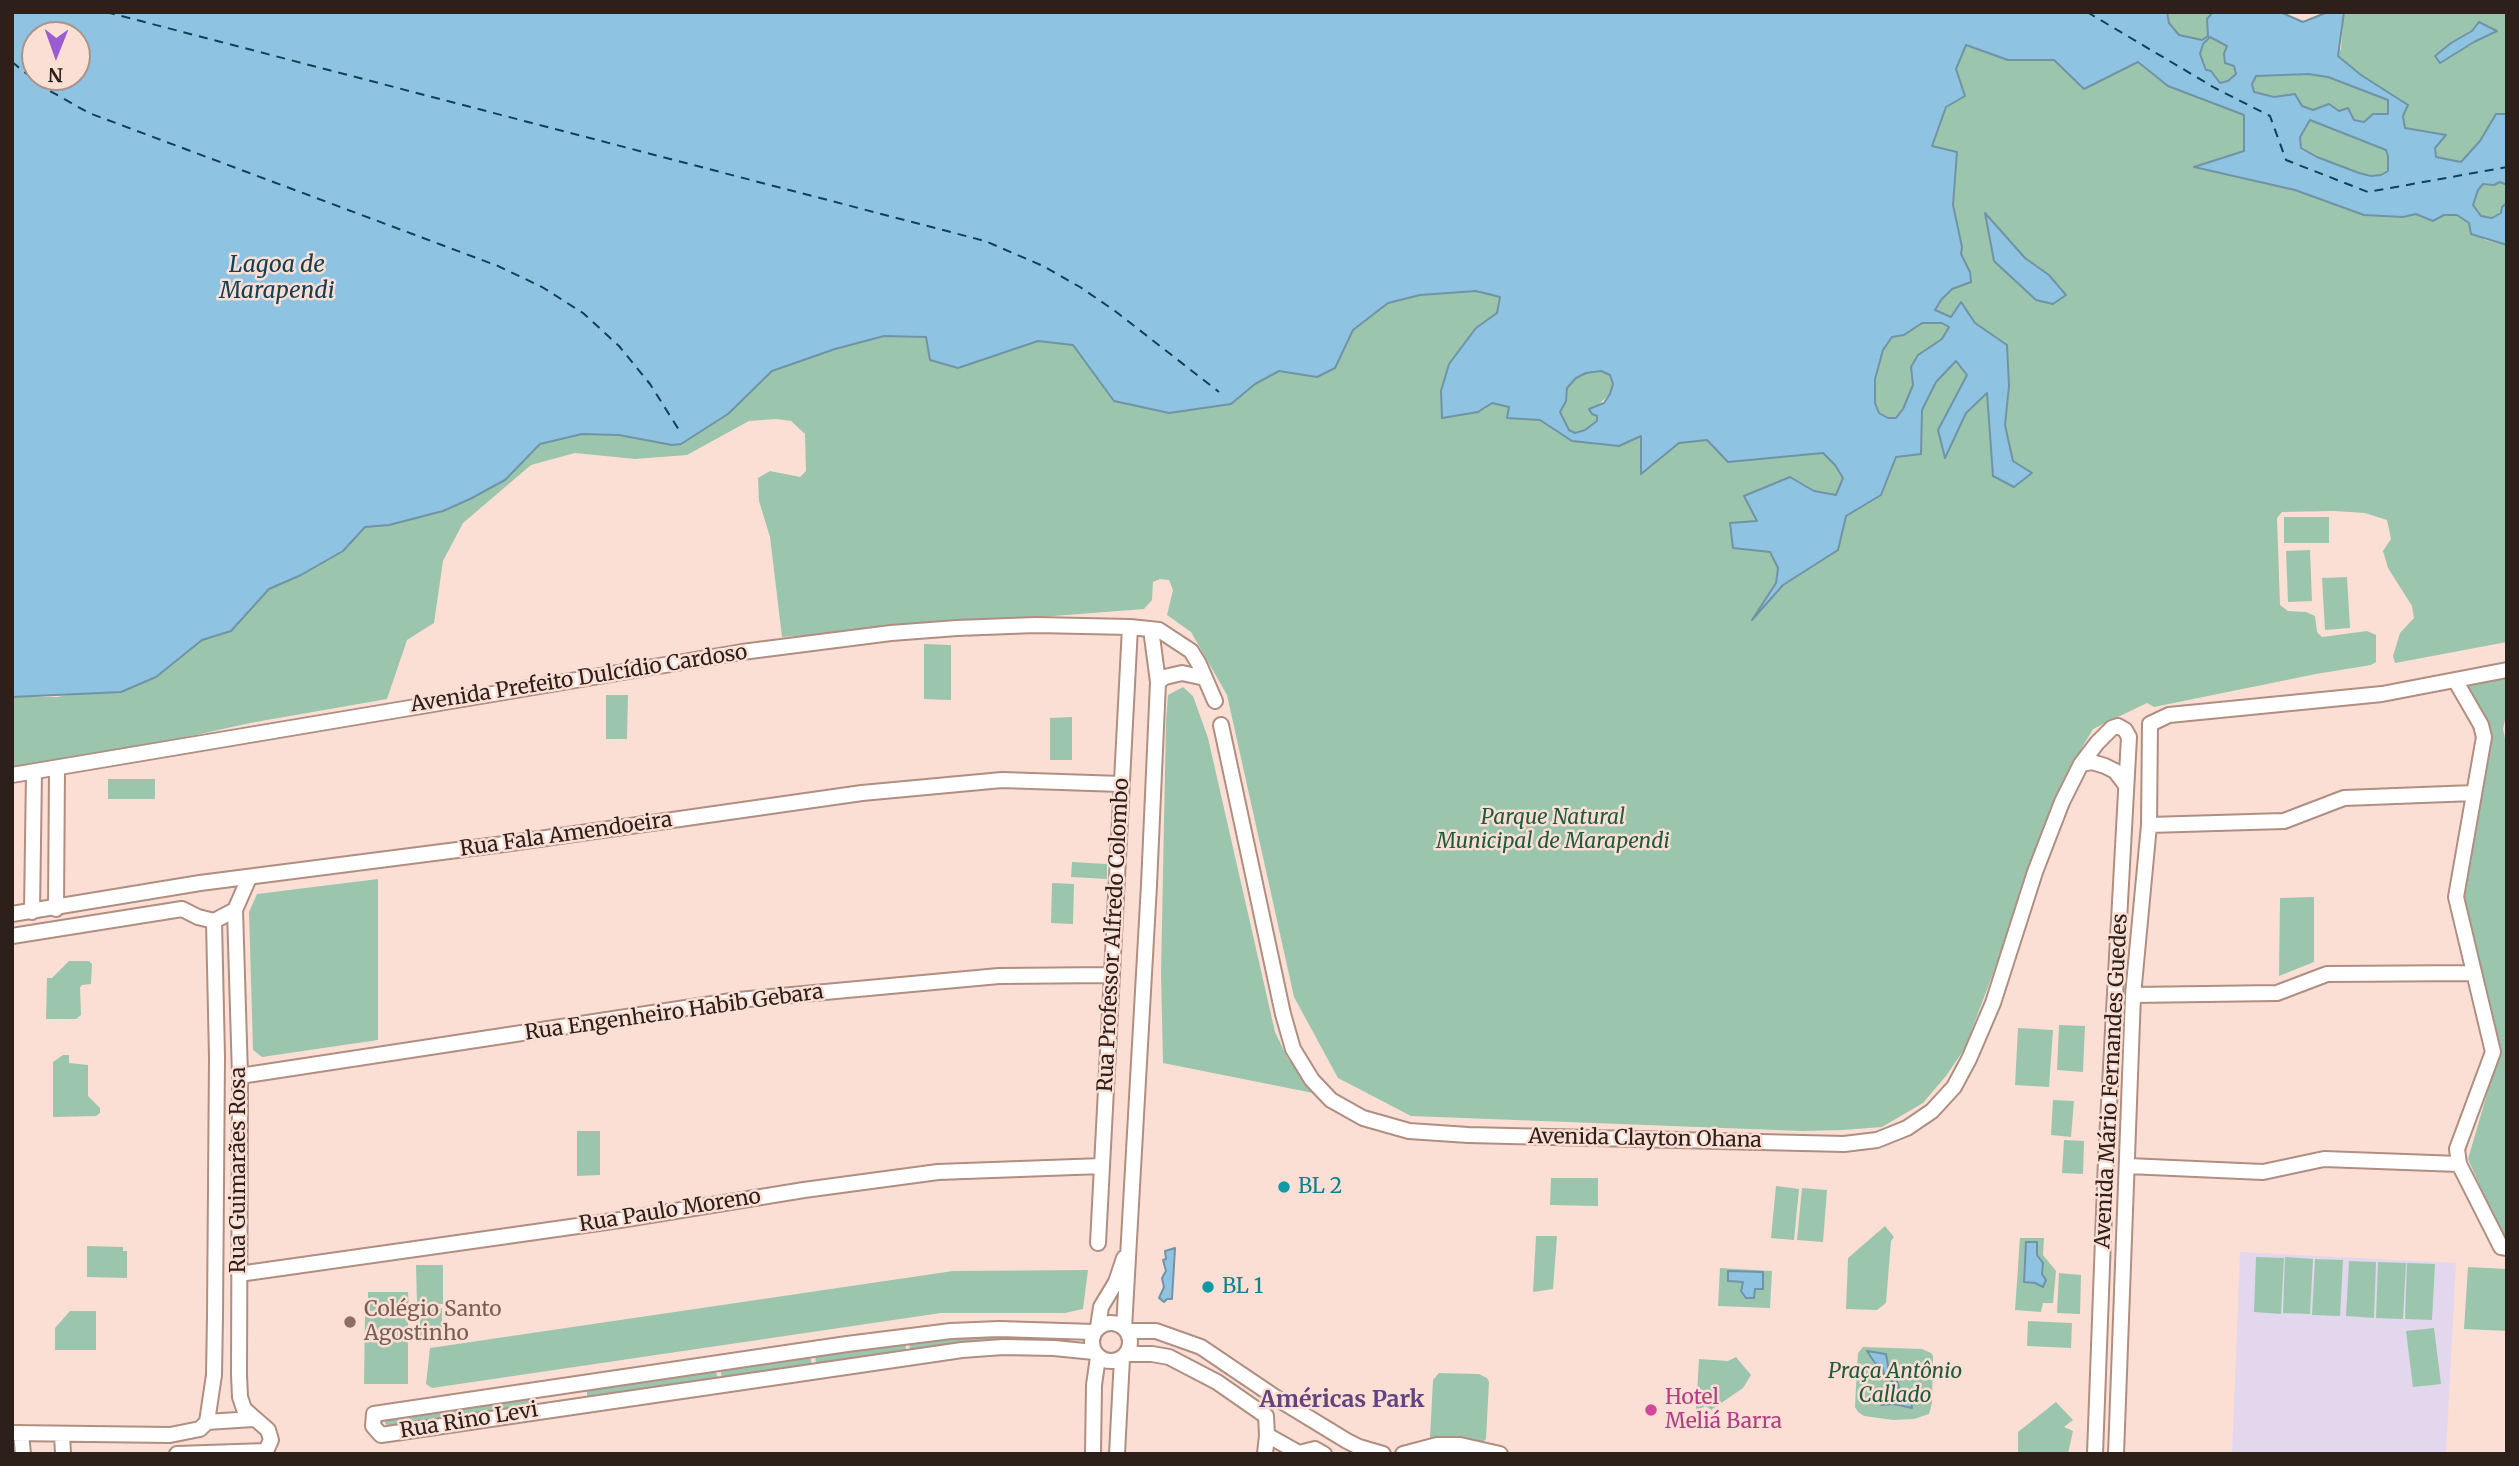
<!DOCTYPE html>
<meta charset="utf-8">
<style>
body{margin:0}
#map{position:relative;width:2519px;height:1466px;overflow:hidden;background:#fcdfd4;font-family:Merriweather,serif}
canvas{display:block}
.frame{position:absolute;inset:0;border:14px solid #2d201b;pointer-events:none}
.north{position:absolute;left:21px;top:21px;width:70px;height:70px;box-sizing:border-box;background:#fcdfd4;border:2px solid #a9938a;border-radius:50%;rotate:181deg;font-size:19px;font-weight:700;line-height:28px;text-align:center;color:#2d201b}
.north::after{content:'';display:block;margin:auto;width:24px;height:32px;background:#995cd3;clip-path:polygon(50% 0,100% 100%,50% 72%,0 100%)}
</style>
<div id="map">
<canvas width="2519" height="1466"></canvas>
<div class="frame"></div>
<div class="north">N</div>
</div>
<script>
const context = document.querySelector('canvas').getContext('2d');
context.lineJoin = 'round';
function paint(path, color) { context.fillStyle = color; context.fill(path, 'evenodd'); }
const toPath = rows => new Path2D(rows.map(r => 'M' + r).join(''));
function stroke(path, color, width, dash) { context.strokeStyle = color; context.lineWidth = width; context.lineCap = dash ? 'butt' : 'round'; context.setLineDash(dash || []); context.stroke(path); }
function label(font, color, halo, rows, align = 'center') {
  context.font = font + ' Merriweather,serif'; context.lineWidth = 5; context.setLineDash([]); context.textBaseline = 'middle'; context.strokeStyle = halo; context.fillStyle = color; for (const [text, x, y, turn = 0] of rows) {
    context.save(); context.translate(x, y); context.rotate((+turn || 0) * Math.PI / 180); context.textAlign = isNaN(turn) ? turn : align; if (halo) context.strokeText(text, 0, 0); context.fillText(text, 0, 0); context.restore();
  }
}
const commercial = toPath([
 [2240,1252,2456,1263,2446,1454,2232,1454]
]);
const green = toPath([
 [2167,12,2213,12,2207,19,2208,36,2202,40,2179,35,2169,22],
 [2344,12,2507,12,2507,114,2496,114,2480,141,2461,163,2436,157,2434,148,2445,135,2405,128,2403,116,2408,105,2361,75,2338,56,2341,48],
 [2210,37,2227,46,2237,74,2228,81,2220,83,2206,71,2200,54,2203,44],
 [1966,45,2008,60,2054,60,2084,89,2138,62,2168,86,2244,115,2244,151,2196,168,2295,190,2364,215,2403,217,2416,214,2433,221,2444,215,2458,215,2469,223,2485,240,2507,245,2507,642,2395,663,2393,656,2400,633,2414,618,2412,606,2388,568,2383,551,2391,539,2387,520,2365,513,2334,511,2282,512,2277,518,2280,605,2288,611,2306,612,2315,616,2317,632,2322,637,2367,631,2376,635,2376,662,2371,665,2316,674,2154,707,2147,703,2093,729,2071,766,1965,1048,1946,1076,1923,1103,1882,1127,1843,1130,1802,1131,1411,1116,1338,1078,1294,997,1227,695,1191,632,1167,615,1173,590,1169,580,1160,579,1153,582,1152,600,1144,609,782,637,770,537,759,501,758,478,770,471,800,477,806,471,805,434,791,421,776,419,749,421,687,455,635,459,575,453,531,465,463,523,443,561,434,623,407,640,387,699,250,723,87,759,12,769,12,697,57,697,156,677,202,640,231,631,269,589,301,575,343,551,365,527,389,525,505,480,540,444,582,434,619,435,681,444,728,414,772,371,804,358,884,336,926,337,958,368,1038,341,1073,345,1114,401,1235,400,1255,384,1279,371,1317,377,1335,367,1353,330,1388,303,1420,295,1476,291,1500,297,1497,313,1476,328,1478,412,1492,403,1509,407,1507,418,1540,420,1572,441,1642,436,1641,474,1679,443,1707,440,1823,453,1835,465,1843,478,1836,495,1814,491,1758,521,1778,567,1776,583,1756,615,1783,585,1838,550,1846,515,1881,495,1896,457,1921,454,1922,410,1936,382,1956,360,1967,375,1944,456,1966,413,1988,393,1993,476,2032,473,2013,461,2005,425,2009,386,2007,345,1975,323,1962,303,1951,317,1935,310,1941,300,1970,272,1961,254,1962,246,1953,205,1957,152,1932,146,1946,107,1956,69],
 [1985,214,2025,258,2049,275,2066,294,2010,274,1994,261],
 [2308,74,2328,77,2389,100,2388,115,2364,122,2353,120,2329,104,2313,110,2302,106,2295,94,2274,97,2254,92,2252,84,2256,76],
 [2310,120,2386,150,2388,155,2388,171,2381,175,2371,176,2359,173,2317,157,2301,148,2300,137],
 [2500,182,2507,185,2507,203,2502,207,2502,213,2492,218,2481,216,2473,205,2478,190,2483,184],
 [1922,323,1943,323,1949,327,1942,339,1918,355,1911,367,1913,385,1903,409,1896,418,1888,418,1879,413,1875,403,1875,379,1883,350,1892,337,1904,335],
 [1601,371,1610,375,1613,384,1610,394,1597,406,1597,421,1585,430,1575,433,1569,430,1560,412,1566,401,1567,388,1576,378,1586,373],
 [2284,517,2329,517,2329,543,2284,543],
 [2310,550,2312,601,2288,602,2286,551],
 [2347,577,2350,628,2325,630,2322,578],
 [924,644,951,645,951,700,924,699],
 [2507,676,2507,711,2503,729,2507,747,2507,1241,2503,1239,2468,1159,2498,1056,2462,898,2491,742,2490,731,2466,687,2467,684],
 [1183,687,1193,696,1208,738,1275,1032,1287,1057,1313,1093,1163,1063,1161,974,1166,721,1168,695],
 [606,695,628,695,627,739,606,739],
 [1072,717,1072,760,1050,760,1050,718],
 [108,779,155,779,155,799,108,799],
 [1072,862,1107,864,1107,879,1071,877],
 [378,879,378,1040,262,1057,253,1050,249,912,257,894],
 [1052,883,1074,884,1073,924,1051,923],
 [2314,897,2314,962,2279,976,2280,898],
 [69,961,89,961,92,964,91,984,82,985,80,987,81,1015,76,1019,46,1019,47,978,52,978],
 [2059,1025,2085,1026,2083,1072,2057,1070],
 [2018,1028,2053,1030,2049,1087,2015,1085],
 [63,1055,69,1055,69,1063,88,1065,88,1096,100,1108,100,1113,96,1116,53,1117,53,1062],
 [2053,1100,2074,1101,2071,1137,2051,1135],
 [577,1131,600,1131,600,1175,577,1176],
 [2064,1140,2084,1141,2083,1174,2062,1173],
 [1551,1178,1598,1178,1598,1206,1550,1205],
 [1776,1186,1799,1189,1794,1240,1771,1238],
 [1802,1188,1827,1190,1823,1242,1797,1240],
 [1885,1226,1894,1237,1891,1241,1886,1303,1877,1310,1846,1309,1848,1258],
 [1536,1236,1557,1236,1553,1289,1533,1292],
 [2020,1238,2044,1238,2043,1255,2056,1271,2053,1303,2043,1303,2041,1312,2015,1310],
 [87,1246,123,1247,123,1251,127,1251,127,1278,87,1277],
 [2256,1257,2284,1258,2281,1314,2254,1312],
 [2285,1257,2313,1259,2310,1314,2283,1313],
 [2315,1259,2343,1260,2340,1316,2312,1315],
 [2349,1261,2376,1262,2374,1318,2346,1316],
 [2378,1262,2406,1263,2403,1319,2376,1318],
 [2407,1263,2435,1264,2432,1320,2405,1319],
 [416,1265,443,1265,443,1304,417,1304],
 [2468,1267,2507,1269,2507,1331,2464,1329],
 [1720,1268,1772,1271,1770,1308,1718,1306],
 [1088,1270,1083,1309,1065,1313,941,1313,432,1388,426,1384,430,1348,953,1271],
 [2059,1273,2081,1275,2080,1314,2057,1313],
 [368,1292,408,1292,409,1310,368,1311],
 [420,1308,442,1308,442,1340,420,1340],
 [70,1311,96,1311,96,1350,55,1350,55,1328],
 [365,1316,408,1316,408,1384,364,1384],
 [2028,1321,2072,1323,2071,1348,2027,1346],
 [2434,1328,2441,1384,2413,1387,2406,1331],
 [999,1333,1000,1345,910,1351,909,1339],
 [905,1339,906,1352,816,1365,815,1353],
 [1863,1347,1922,1349,1931,1353,1933,1356,1932,1403,1929,1414,1914,1419,1893,1420,1864,1416,1858,1412,1855,1407,1857,1367,1858,1353],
 [810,1354,812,1366,722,1379,720,1367],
 [1736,1357,1751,1375,1743,1388,1711,1410,1706,1406,1696,1410,1699,1359,1728,1361],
 [715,1367,718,1380,587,1399,587,1392,583,1387],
 [1439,1373,1479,1374,1487,1378,1489,1382,1486,1439,1483,1442,1454,1437,1432,1440,1430,1437,1433,1380],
 [528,1397,529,1407,389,1427,385,1423,386,1418],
 [2056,1402,2073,1420,2064,1427,2073,1431,2068,1454,2018,1454,2018,1432]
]);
const water = toPath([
 [12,12,2167,12,2169,23,2179,35,2202,40,2208,36,2207,19,2213,12,2280,12,2303,22,2328,12,2344,12,2338,56,2361,75,2408,105,2403,116,2405,128,2446,135,2435,148,2436,157,2461,162,2480,141,2496,114,2507,114,2507,185,2500,182,2494,185,2483,184,2478,190,2473,205,2481,216,2492,218,2501,213,2502,207,2507,203,2507,245,2471,234,2469,223,2457,215,2444,215,2433,221,2416,214,2403,217,2364,215,2295,190,2194,167,2244,151,2244,115,2168,86,2138,62,2084,89,2054,60,2008,60,1966,45,1956,69,1965,96,1946,107,1932,146,1957,152,1953,205,1962,247,1961,254,1970,272,1971,282,1952,289,1941,300,1935,310,1951,317,1961,302,1975,323,2007,345,2009,386,2005,425,2013,461,2032,473,2014,487,1993,476,1987,393,1966,413,1945,458,1938,430,1967,375,1956,361,1936,382,1922,410,1921,454,1896,457,1881,495,1846,516,1838,550,1783,585,1752,620,1776,583,1778,568,1770,552,1733,548,1730,523,1757,521,1744,496,1790,477,1814,491,1836,495,1843,478,1835,465,1823,453,1728,462,1707,440,1679,443,1641,474,1641,436,1619,446,1572,441,1540,420,1507,418,1509,407,1492,403,1478,412,1442,418,1441,391,1449,364,1476,328,1497,313,1500,297,1476,291,1420,295,1388,303,1353,330,1335,368,1317,377,1279,371,1255,384,1231,404,1169,413,1114,401,1073,345,1038,341,958,368,930,360,926,337,884,336,835,349,772,371,728,414,681,444,672,445,619,435,582,434,540,444,505,480,470,499,443,511,389,525,365,527,343,551,301,575,269,589,231,631,202,640,156,677,121,692,12,697,12,12],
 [35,35,77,35,77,77,35,77,35,35],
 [2210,37,2227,46,2224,54,2225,63,2234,66,2236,74,2228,81,2220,83,2211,71,2206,70,2200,54,2203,44,2210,37],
 [2308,74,2328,77,2388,100,2388,114,2373,114,2364,122,2354,120,2348,108,2339,111,2329,104,2313,110,2302,106,2295,94,2274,97,2254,92,2252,84,2256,76,2308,74],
 [2310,120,2386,150,2388,156,2388,171,2381,175,2371,176,2359,173,2317,157,2301,148,2300,137,2310,120],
 [1922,323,1942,323,1949,327,1942,339,1918,355,1911,367,1913,385,1903,409,1896,418,1888,418,1879,413,1875,403,1875,379,1883,350,1892,337,1904,335,1922,323],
 [1601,371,1610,375,1613,384,1610,394,1604,403,1589,409,1592,414,1597,416,1597,421,1585,430,1575,433,1569,430,1560,412,1566,401,1567,388,1576,378,1586,373,1601,371],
 [2479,22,2497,31,2474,42,2440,63,2435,56,2451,43,2472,31,2479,22],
 [1985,213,2025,258,2049,275,2066,295,2053,304,2036,300,1994,261,1985,213],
 [2026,1242,2037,1242,2037,1255,2043,1263,2042,1274,2046,1280,2043,1287,2035,1283,2024,1282,2026,1242],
 [1175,1248,1172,1299,1167,1299,1164,1302,1159,1298,1164,1287,1162,1278,1166,1271,1163,1260,1166,1259,1165,1251,1175,1248],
 [1728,1271,1763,1272,1763,1289,1755,1289,1754,1298,1746,1298,1741,1291,1743,1282,1728,1281,1728,1271],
 [1867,1351,1886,1354,1889,1371,1895,1375,1900,1390,1911,1401,1912,1408,1894,1404,1881,1405,1884,1398,1896,1395,1897,1387,1895,1383,1885,1377,1882,1366,1875,1363,1867,1351]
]);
const ferry = toPath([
 [106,12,985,241,1043,266,1080,287,1115,311,1219,392],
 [2087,12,2215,88,2270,116,2286,160,2368,192,2507,167],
 [12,62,43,87,89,113,498,266,542,287,583,313,619,346,650,384,679,430]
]);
const minor = toPath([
 [2455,680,2481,725,2484,737,2456,897,2493,1052,2457,1149,2459,1164,2501,1247,2507,1248],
 [1158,682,1165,677,1182,673,1205,678],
 [1221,725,1283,1014,1293,1049,1312,1080,1331,1100,1363,1118,1409,1131,1468,1135,1844,1144,1877,1140,1907,1128,1932,1111,1954,1087,1969,1059,1993,1003,2035,872,2062,802,2081,764,2097,743,2112,728,2118,726,2125,730,2129,737,2106,1159,2095,1454],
 [2081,764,2092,762,2105,766,2115,771,2125,784],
 [12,775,742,652,891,633,957,628,1036,625,1130,627,1159,630,1191,651,1199,664,1215,701],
 [2149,825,2284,821,2344,798,2474,793],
 [56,909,57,768],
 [32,912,34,772],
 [12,914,200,883,504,844,862,793,1002,780,1121,784],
 [12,936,182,909,198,917,214,921,235,910],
 [2133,995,2277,993,2327,974,2474,973],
 [240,1076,738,1000,999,976,1111,975],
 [2128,1166,2263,1172,2324,1159,2459,1164],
 [1098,1243,1130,627],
 [239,1274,620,1220,804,1190,938,1172,1102,1166],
 '1092 1342a19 19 0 1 1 38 0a19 19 0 1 1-38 0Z',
 [1098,1327,1101,1307,1116,1282,1124,1258],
 [1124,1328,1149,885,1158,682,1151,629],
 [1127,1331,1156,1331,1201,1347,1278,1399,1347,1441,1359,1447,1383,1454],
 [1094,1332,999,1329,951,1331,847,1344,374,1414,373,1426,381,1435,962,1350,1003,1347,1054,1348,1094,1352],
 [1126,1354,1152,1354,1169,1357,1217,1382,1266,1416],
 [1266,1416,1267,1435,1299,1453,1315,1449,1324,1454],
 [207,1422,214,1375,215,1316,217,1057,214,921],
 [12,1433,170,1435,200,1429,207,1422,253,1419],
 [21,1433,23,1454],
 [62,1434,63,1454],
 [177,1454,266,1451,271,1440,268,1430,244,1409,240,1397,239,1375,240,1076,235,910,249,878],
 [1093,1454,1094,1385,1098,1357],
 [1117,1454,1122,1358],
 [1265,1454,1267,1435],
 [1403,1454,1437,1445,1460,1445,1500,1454],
 [2116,1454,2133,995,2149,825,2150,724,2169,715,2382,694,2507,670]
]);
const markers = [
 [1284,1187,7,"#0f9aa8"],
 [1208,1287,7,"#0f9aa8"],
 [350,1322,7,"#8d6e63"],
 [1651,1410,7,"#d1479c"]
];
const streetNames = [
 ["Avenida Prefeito Dulcídio Cardoso",579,679,-9],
 ["Rua Fala Amendoeira",566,835,-8],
 ["Rua Professor Alfredo Colombo",1114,935,-87],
 ["Rua Engenheiro Habib Gebara",674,1013,-8],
 ["Avenida Mário Fernandes Guedes",2112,1081,-87],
 ["Avenida Clayton Ohana",1645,1139,1],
 ["Rua Guimarães Rosa",239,1170,-90],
 ["Rua Paulo Moreno",670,1211,-9],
 ["Rua Rino Levi",469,1421,-9]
];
const parkNames = [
 ["Parque Natural",1553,818],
 ["Municipal de Marapendi",1553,842],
 ["Praça Antônio",1895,1372],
 ["Callado",1895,1396]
];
const cultureNames = [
 ["BL 2",1298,1187],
 ["BL 1",1222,1287]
];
const educationNames = [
 ["Colégio Santo",364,1310],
 ["Agostinho",364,1334]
];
const hotelNames = [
 ["Hotel",1665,1398],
 ["Meliá Barra",1665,1422]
];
const waterNames = [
 ["Lagoa de",277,265],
 ["Marapendi",277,291]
];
const neighbourhoodNames = [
 ["Américas Park",1342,1400]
];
paint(commercial, '#e2d7ec');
paint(green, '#9bc6ad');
paint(water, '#8ec4e1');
stroke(water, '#7193a6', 2);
stroke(ferry, '#134055', 2, [9, 7]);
stroke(minor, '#b08e82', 18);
stroke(minor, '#fff', 14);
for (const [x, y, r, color] of markers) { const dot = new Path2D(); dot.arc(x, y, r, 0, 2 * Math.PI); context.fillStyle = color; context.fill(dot); stroke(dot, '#fcdfd4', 2.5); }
label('21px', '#2d201b', '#fcdfd4', streetNames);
label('italic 21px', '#1e5b3e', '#fcdfd4', parkNames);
label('21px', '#0d838f', '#fcdfd4', cultureNames, 'left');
label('21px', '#785e54', '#fcdfd4', educationNames, 'left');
label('21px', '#b23c85', '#fcdfd4', hotelNames, 'left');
label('italic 23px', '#134055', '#fcdfd4', waterNames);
label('bold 23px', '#61437f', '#fcdfd4', neighbourhoodNames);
</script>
